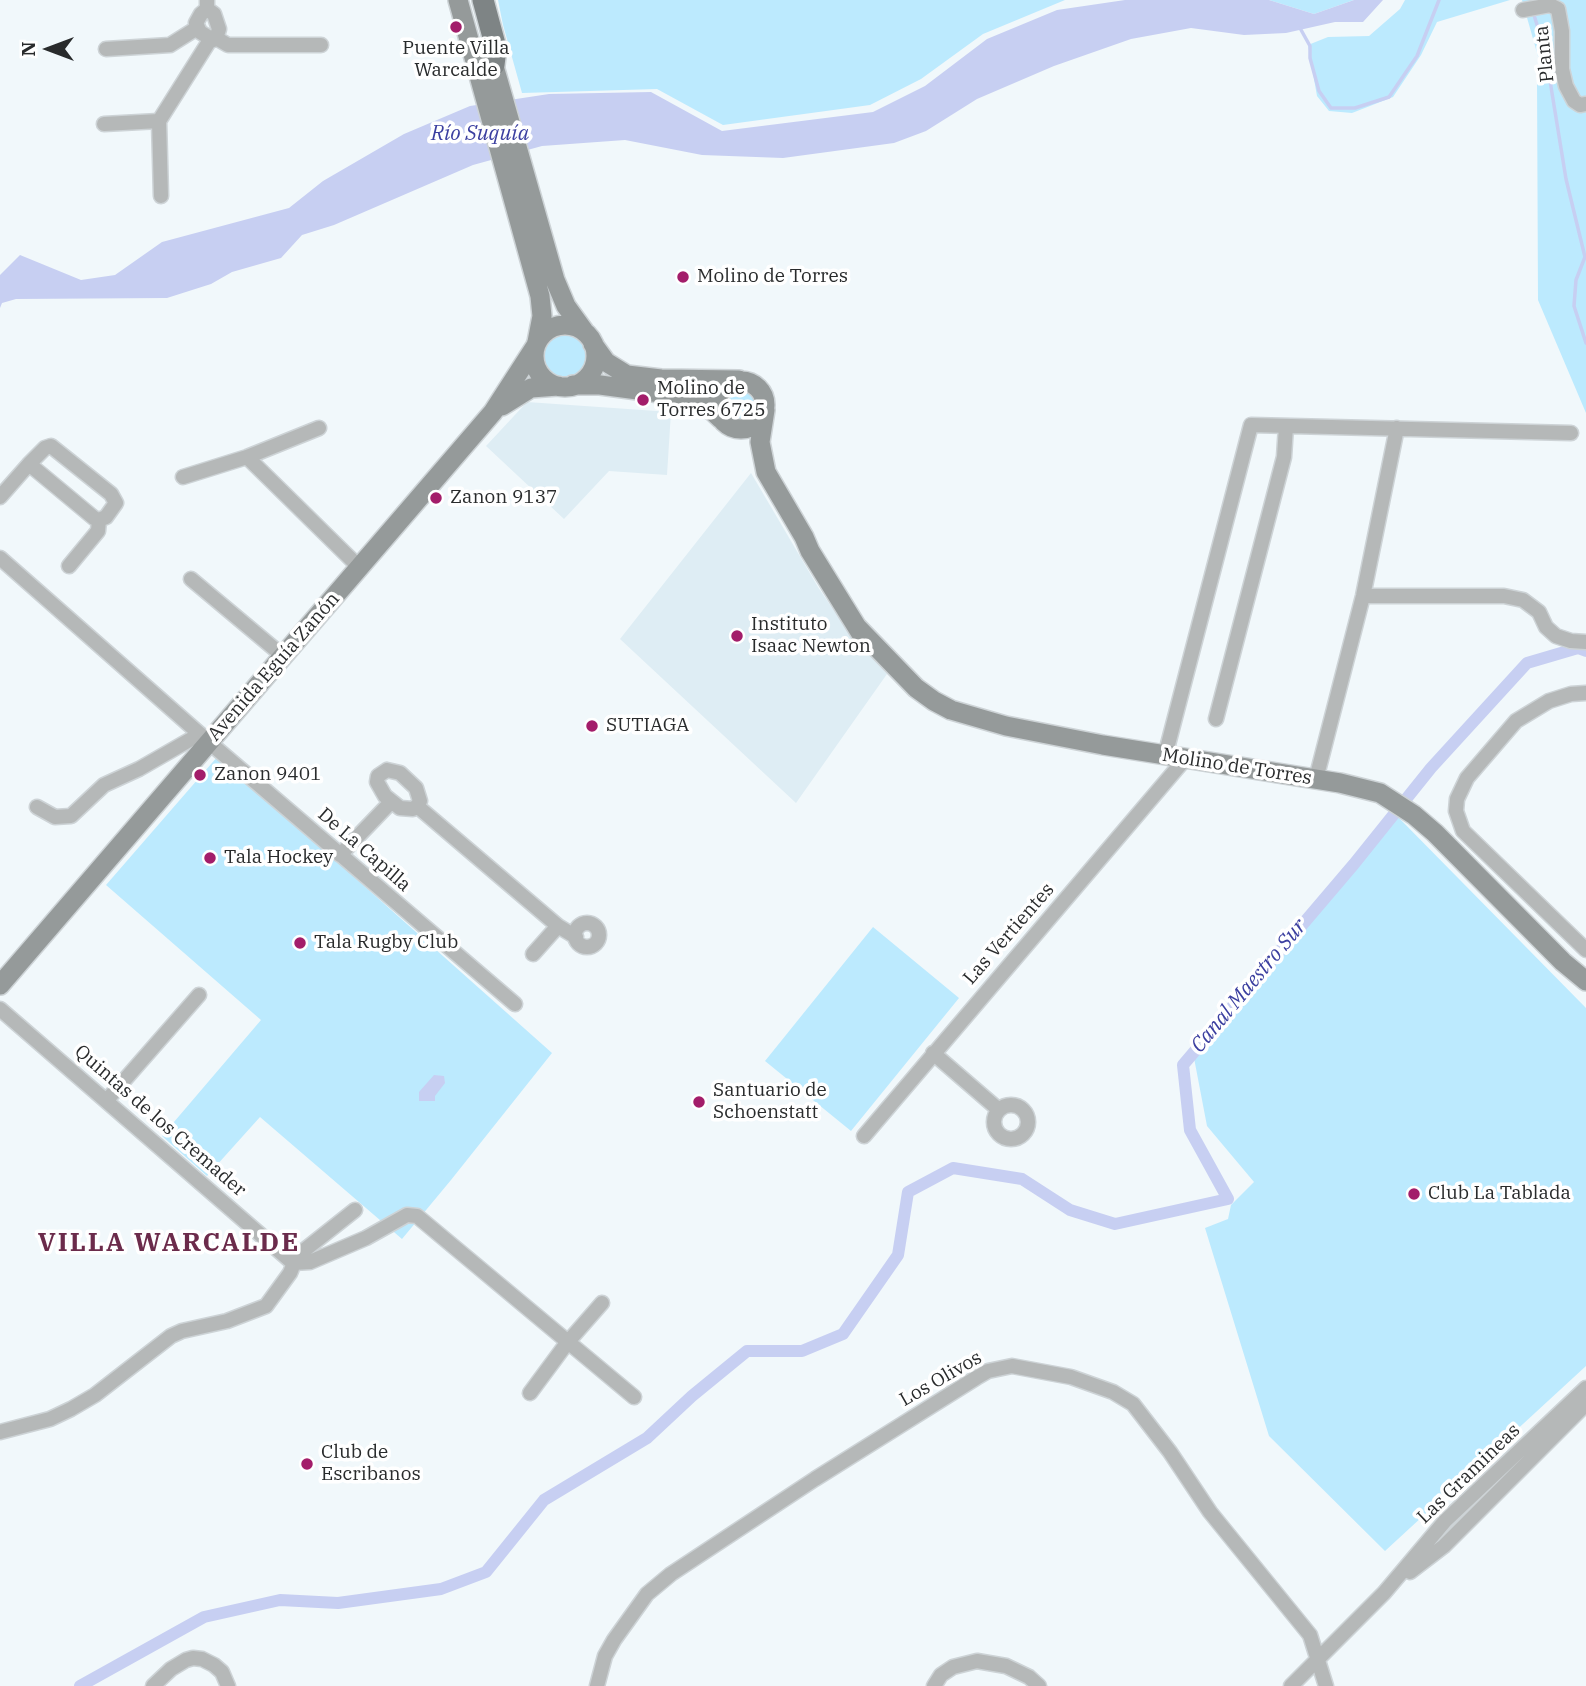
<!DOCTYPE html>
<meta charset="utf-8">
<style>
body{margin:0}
#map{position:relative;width:1586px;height:1686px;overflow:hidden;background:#f1f8fb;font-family:"IBM Plex Serif",serif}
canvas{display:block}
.north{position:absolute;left:14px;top:14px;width:70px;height:70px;-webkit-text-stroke:5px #fff;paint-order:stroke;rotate:270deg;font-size:19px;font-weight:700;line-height:28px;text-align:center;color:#292b2c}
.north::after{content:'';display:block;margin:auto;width:24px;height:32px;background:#292b2c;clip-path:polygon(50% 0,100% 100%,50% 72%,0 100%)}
</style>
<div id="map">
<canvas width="1586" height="1686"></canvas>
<div class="north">N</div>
</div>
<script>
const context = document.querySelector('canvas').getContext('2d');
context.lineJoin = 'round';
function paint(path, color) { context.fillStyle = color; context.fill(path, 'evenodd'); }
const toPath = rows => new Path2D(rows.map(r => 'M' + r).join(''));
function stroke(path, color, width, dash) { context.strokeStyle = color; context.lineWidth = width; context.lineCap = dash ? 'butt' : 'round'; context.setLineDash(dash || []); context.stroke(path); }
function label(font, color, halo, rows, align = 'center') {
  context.font = font + ' "IBM Plex Serif",serif'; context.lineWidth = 7; context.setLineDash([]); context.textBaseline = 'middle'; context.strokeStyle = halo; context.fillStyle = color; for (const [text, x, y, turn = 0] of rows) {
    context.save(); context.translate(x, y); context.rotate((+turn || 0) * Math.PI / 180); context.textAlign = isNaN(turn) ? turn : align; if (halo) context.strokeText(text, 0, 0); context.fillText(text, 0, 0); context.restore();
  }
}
const built = toPath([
 [527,402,671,412,667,475,609,471,564,519,486,446],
 [751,473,818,587,850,634,887,674,796,803,620,639]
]);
const green = toPath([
 [498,0,1065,0,983,34,921,79,870,105,723,125,657,89,522,93,503,25],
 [1269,0,1354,0,1314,14],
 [1405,0,1510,0,1437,22,1421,55,1393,97,1352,113,1329,111,1317,96,1308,45,1328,37,1369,36,1400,9],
 [1522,0,1586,0,1586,413,1538,300,1537,79,1543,74],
 '543 355a22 22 0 1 1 44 0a22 22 0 1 1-44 0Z',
 '725 405a16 16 0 1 1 32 0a16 16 0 1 1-32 0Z',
 [218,756,552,1053,451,1180,402,1239,260,1117,207,1176,162,1136,261,1020,106,885],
 [1397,816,1586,1008,1586,1366,1385,1551,1269,1436,1205,1228,1228,1219,1231,1205,1254,1182,1207,1126,1194,1058,1286,944],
 [873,927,959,998,851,1131,765,1061]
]);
const water = toPath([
 [1125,0,1269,0,1314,14,1354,0,1383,0,1363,22,1335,22,1286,33,1244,35,1191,28,1131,39,1054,66,977,99,926,131,894,143,783,158,702,155,625,140,542,146,473,165,334,225,302,235,281,258,232,272,211,284,167,298,16,299,2,303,0,308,0,275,20,255,81,280,115,275,162,242,289,208,323,181,404,134,470,106,549,94,651,92,722,131,873,112,925,86,987,39,1057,10],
 [434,1075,444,1076,445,1083,435,1096,435,1101,419,1101,419,1092]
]);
const stream = toPath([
 [1533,12,1545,50,1566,179,1585,257,1576,280,1574,306,1586,343],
 [1300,28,1310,46,1310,58,1319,91,1331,108,1355,108,1389,97,1417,56,1439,0]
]);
const canal = toPath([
 [80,1686,204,1617,280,1600,338,1603,441,1589,486,1572,544,1500,647,1438,692,1396,747,1351,802,1351,843,1334,898,1255,908,1192,953,1168,1022,1179,1070,1210,1115,1224,1228,1199,1190,1130,1183,1065,1354,864,1431,768,1527,663,1578,648,1586,651]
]);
const minor = toPath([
 [207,9,214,14,219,29,216,39,213,40,200,32,196,23,201,14,207,9,207,0],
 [1523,10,1550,5,1558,9,1562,31,1562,69,1566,86,1574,101,1580,105,1586,104],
 [216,38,228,45,321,45],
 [106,49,170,45,197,28],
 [104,124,159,121],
 [161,196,159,121,210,40],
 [247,457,360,568],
 [183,477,247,457,319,428],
 [0,497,29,464,45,448,51,446,111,494,116,503,106,517,99,520,94,518,29,464],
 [0,558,210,743,515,1004],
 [69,566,98,531,99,520],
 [191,579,283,656],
 [1363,596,1504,596,1523,600,1539,612,1546,627,1556,636,1571,641,1586,642],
 [1586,693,1571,694,1549,701,1516,721,1467,778,1457,799,1456,811,1463,831,1586,950],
 [1216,719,1284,457,1286,426],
 [1165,756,1251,425,1571,433],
 [387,770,400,773,416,788,420,801,417,806,413,809,400,808,385,796,377,782,378,776,387,770],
 [1316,779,1363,596,1397,428],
 [417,806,558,926,576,937],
 [37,807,55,817,71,816,104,785,139,769,200,734],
 [340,855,391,802],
 '575 935a12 12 0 1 1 24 0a12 12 0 1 1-24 0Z',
 [533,954,558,926],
 [0,1009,293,1263,310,1262,366,1238,407,1215,417,1216,634,1397],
 [933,1053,999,1110],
 [107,1100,199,995],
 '994 1122a17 17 0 1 1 34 0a17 17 0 1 1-34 0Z',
 [864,1136,1185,759],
 [530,1393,567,1343,602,1303],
 [0,1432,50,1419,71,1409,95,1395,171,1336,182,1331,227,1321,266,1306,290,1273,297,1256,355,1210],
 [1410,1572,1444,1546,1586,1404],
 [153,1686,171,1669,186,1660,193,1658,202,1659,214,1665,222,1672,228,1686],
 [597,1686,605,1656,614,1640,647,1594,671,1574,815,1479,976,1378,988,1371,1012,1366,1071,1377,1113,1392,1133,1404,1170,1452,1210,1512,1310,1635,1326,1686],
 [934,1686,941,1675,953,1667,977,1661,1006,1666,1029,1677,1039,1686],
 [1291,1686,1384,1593,1445,1521,1586,1388]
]);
const secondary = toPath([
 [458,0,540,296,542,316,537,342],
 [490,52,555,280,566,306,584,331],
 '534 356a31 31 0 1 1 62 0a31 31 0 1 1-62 0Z',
 [593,344,606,362,627,375,661,379,739,380],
 '717 405a24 24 0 1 1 48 0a24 24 0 1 1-48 0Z',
 [573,385,600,385,683,396,706,405,721,419],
 [502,406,531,388,558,386],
 [765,410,760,442,766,472,804,537,810,551,863,637],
 [857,627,916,688,934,701,951,710,1006,726,1103,745,1340,783,1380,793,1414,815,1435,833,1563,962,1586,981],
 [0,985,493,412,535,347]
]);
const primary = toPath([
 [483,0,496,48,494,65]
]);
const markers = [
 [456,27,7,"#a31d6a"],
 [683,277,7,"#a31d6a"],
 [643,400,7,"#a31d6a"],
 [436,498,7,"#a31d6a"],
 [737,636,7,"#a31d6a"],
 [592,726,7,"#a31d6a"],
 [200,775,7,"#a31d6a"],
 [210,858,7,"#a31d6a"],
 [300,943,7,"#a31d6a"],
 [699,1102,7,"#a31d6a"],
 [1414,1194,7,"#a31d6a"],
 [307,1464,7,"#a31d6a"]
];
const poiNames = [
 ["Puente Villa",456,49,"center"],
 ["Warcalde",456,71,"center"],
 ["Molino de Torres",697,277],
 ["Molino de",657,389],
 ["Torres 6725",657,411],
 ["Zanon 9137",450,498],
 ["Instituto",751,625],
 ["Isaac Newton",751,647],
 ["SUTIAGA",606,726],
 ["Zanon 9401",214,775],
 ["Tala Hockey",224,858],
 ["Tala Rugby Club",314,943],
 ["Santuario de",713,1091],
 ["Schoenstatt",713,1113],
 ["Club La Tablada",1428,1194],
 ["Club de",321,1453],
 ["Escribanos",321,1475]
];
const streetNames = [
 ["Planta",1545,54,-96],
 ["Avenida Eguía Zanón",274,667,-49],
 ["Molino de Torres",1237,767,9],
 ["De La Capilla",364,850,41],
 ["Las Vertientes",1009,934,-49],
 ["Quintas de los Cremader",160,1121,41],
 ["Los Olivos",941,1379,-30],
 ["Las Gramineas",1469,1474,-44]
];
const waterNames = [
 ["Río Suquía",480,134],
 ["Canal Maestro Sur",1249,986,-50]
];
const districtNames = [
 ["VILLA WARCALDE",169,1243]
];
paint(built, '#deedf4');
paint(green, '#bceafe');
paint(water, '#c7cff2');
stroke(stream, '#c7cff2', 3.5);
stroke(canal, '#c7cff2', 12);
stroke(minor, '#cdd3d6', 17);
stroke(secondary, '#cdd3d6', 22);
stroke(primary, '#cdd3d6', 24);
stroke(minor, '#b5b8b8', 14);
stroke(secondary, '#959a9a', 19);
stroke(primary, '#7e8485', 21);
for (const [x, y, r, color] of markers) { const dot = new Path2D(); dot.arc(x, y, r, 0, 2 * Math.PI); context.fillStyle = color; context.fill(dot); stroke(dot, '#fff', 2.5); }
label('19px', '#292b2c', '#fff', poiNames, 'left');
label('19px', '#292b2c', '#fff', streetNames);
label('italic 21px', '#3b3fa0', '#fff', waterNames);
context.letterSpacing = '2px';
label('bold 26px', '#6b2b4b', '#fff', districtNames);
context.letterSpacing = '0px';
</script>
